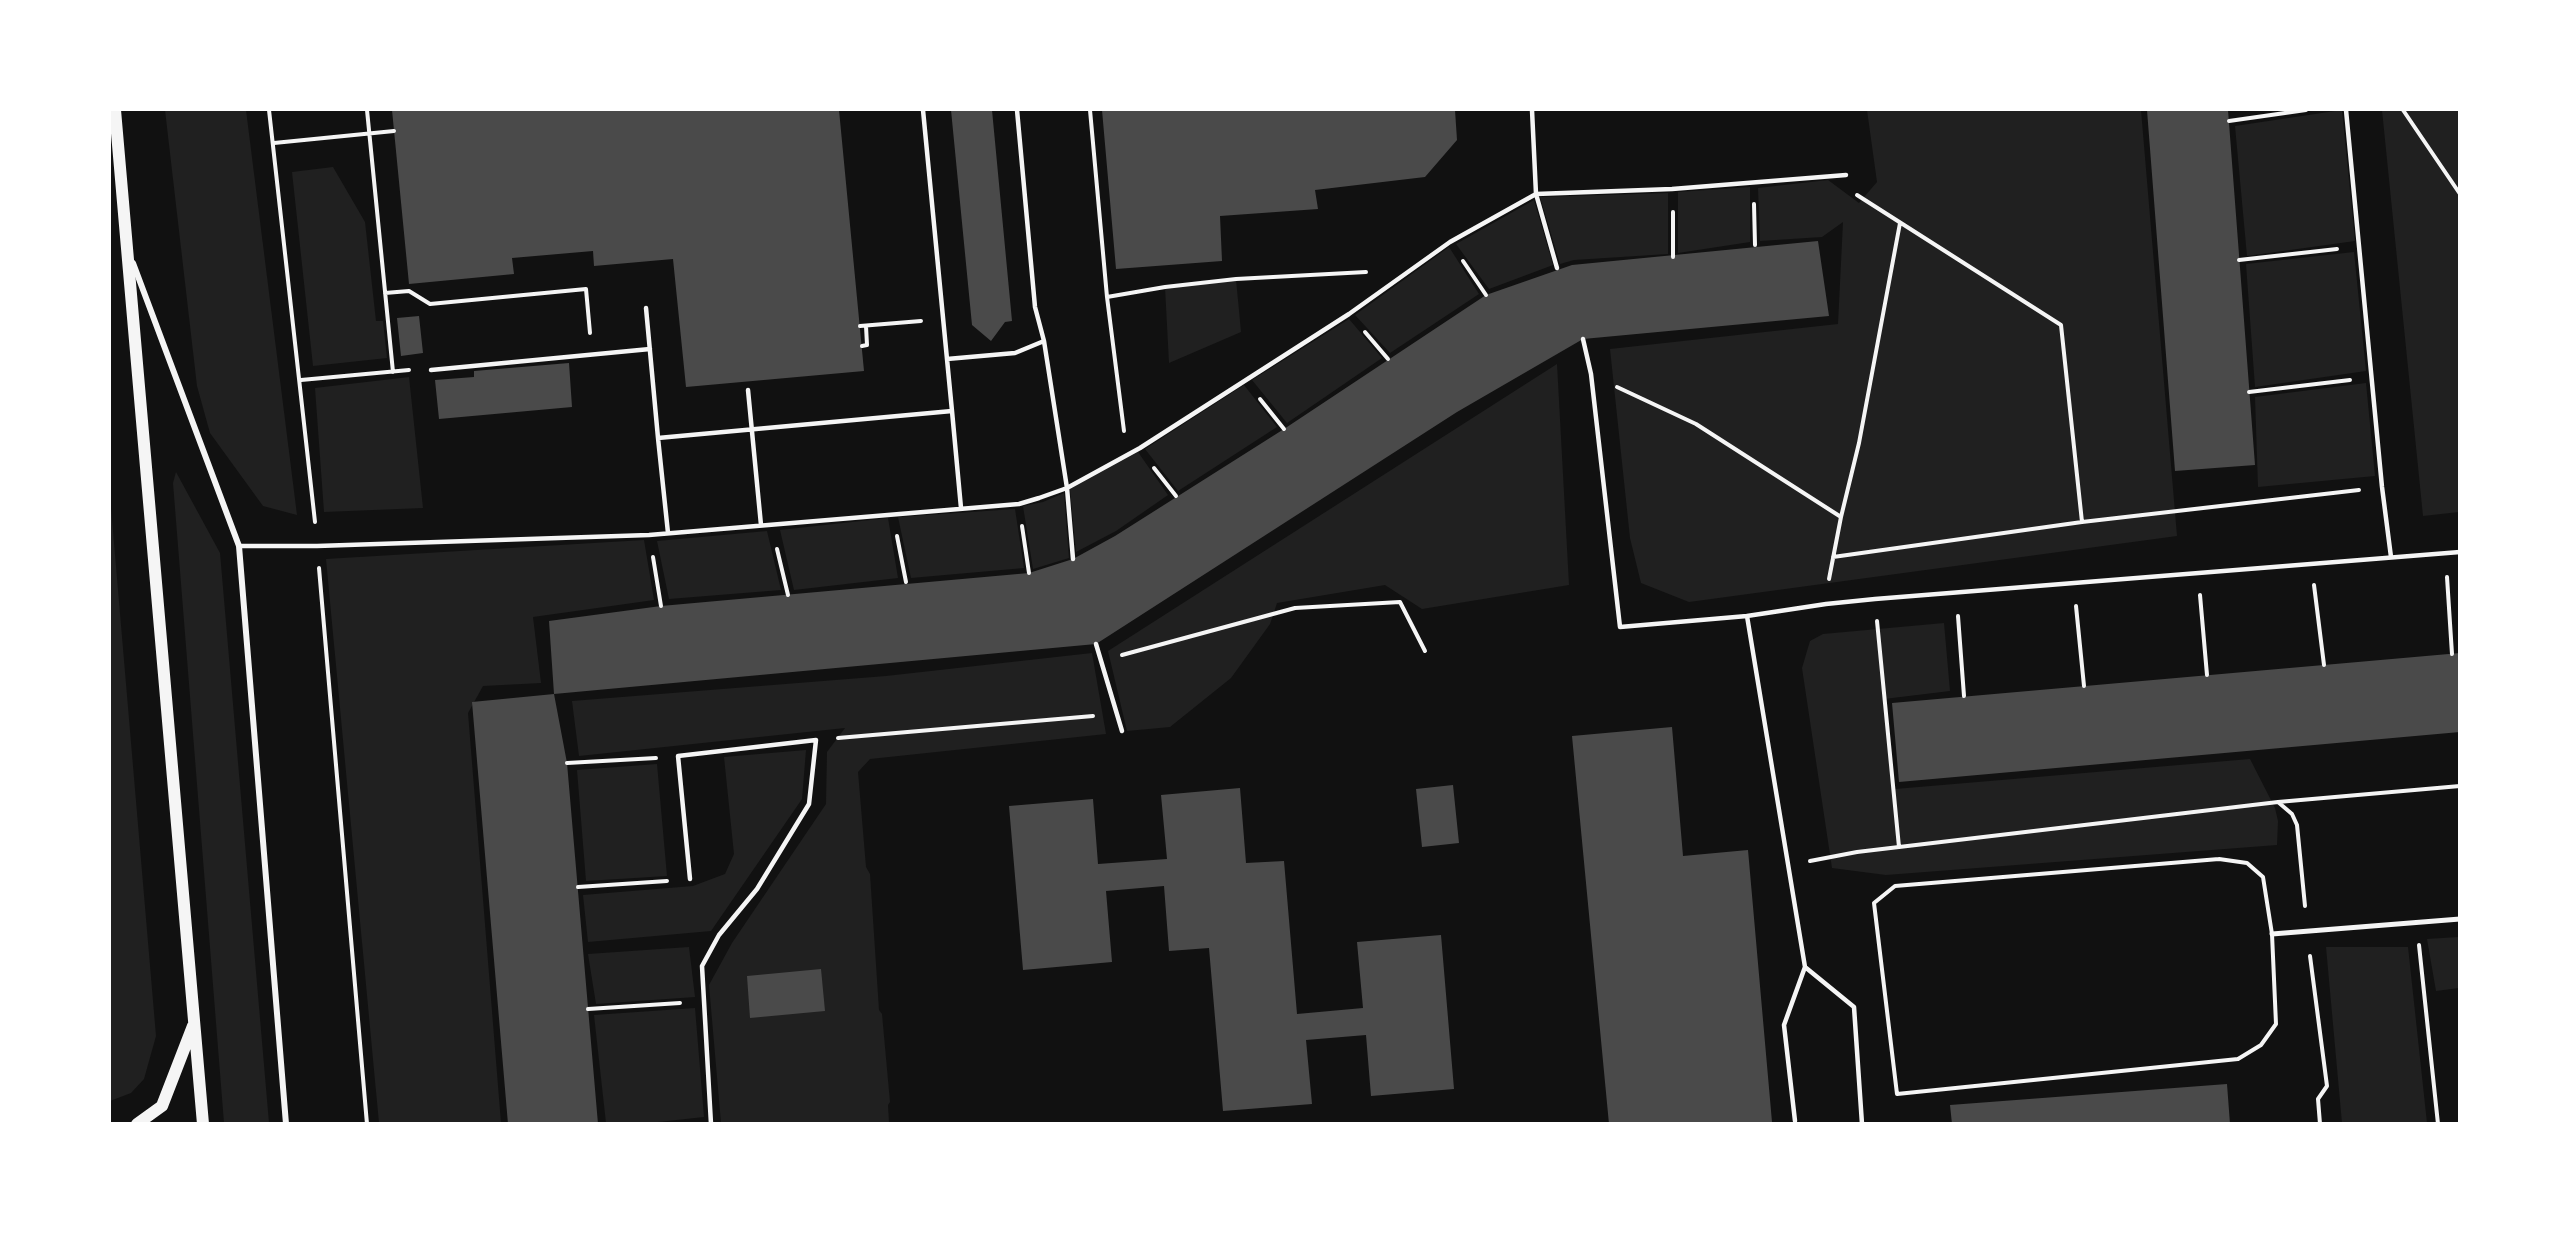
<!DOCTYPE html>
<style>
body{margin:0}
#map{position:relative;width:2569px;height:1233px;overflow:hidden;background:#111;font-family:"Playfair Display",serif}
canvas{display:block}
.frame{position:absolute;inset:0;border:111px solid #fff;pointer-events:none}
</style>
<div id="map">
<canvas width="2569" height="1233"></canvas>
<div class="frame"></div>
</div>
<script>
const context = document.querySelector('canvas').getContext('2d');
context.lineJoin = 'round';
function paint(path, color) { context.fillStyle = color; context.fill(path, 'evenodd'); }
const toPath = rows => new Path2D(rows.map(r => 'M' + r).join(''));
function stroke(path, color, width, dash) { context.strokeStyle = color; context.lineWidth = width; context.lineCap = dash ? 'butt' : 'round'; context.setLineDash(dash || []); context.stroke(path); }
const green = toPath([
 [165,110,246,110,297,515,263,506,210,433,197,386],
 [1867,110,2141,110,2177,536,1689,602,1641,583,1630,538,1610,349,1838,324,1843,222,1822,237,1760,241,1758,188,1828,180,1859,203,1877,182],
 [2342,110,2355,241,2247,256,2235,126],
 [2382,110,2459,110,2459,512,2423,516],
 [333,167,365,222,376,321,383,321,387,358,313,366,292,172],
 [1750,187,1750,242,1678,253,1678,192],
 [1668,193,1668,254,1574,260,1560,264,1540,197],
 [1534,200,1553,265,1489,289,1456,244],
 [1449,247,1479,294,1390,353,1355,315],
 [2354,252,2366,371,2255,387,2246,264],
 [1236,279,1241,332,1169,363,1165,287],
 [1349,319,1382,358,1287,423,1252,380],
 [1557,364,1569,585,1422,609,1385,585,1277,603,1270,624,1231,678,1170,727,1127,731,1108,651],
 [409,377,423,508,324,512,315,388],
 [2366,383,2375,476,2258,487,2255,397],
 [1244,385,1277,427,1178,491,1145,449],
 [1138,452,1168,495,1116,531,1076,552,1070,489],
 [176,472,220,553,269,1123,224,1123,173,483],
 [1064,493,1069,558,1033,569,1023,506,1043,502],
 [110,496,156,1036,144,1079,131,1093,110,1101],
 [1015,509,1024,568,911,578,898,517],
 [888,518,898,578,794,590,780,530],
 [767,531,781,590,669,599,657,541],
 [644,540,654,600,533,617,541,683,483,686,468,713,501,1123,379,1123,326,559],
 [1944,623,1950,691,1884,699,1895,789,2250,759,2275,808,2278,821,2277,845,1886,875,1832,868,1802,668,1810,641,1823,634],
 [1092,653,1106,734,870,759,858,772,866,867,870,874,879,1010,882,1014,890,1102,888,1105,889,1123,721,1123,709,985,732,943,826,804,827,752,845,728,579,756,572,701,886,676],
 [806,750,802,799,711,931,588,942,583,895,693,886,725,874,734,854,724,757],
 [657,764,667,876,586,881,577,770],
 [2459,937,2459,988,2436,991,2427,939],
 [689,947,695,997,596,1004,588,954],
 [2326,947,2408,947,2427,1123,2342,1123],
 [695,1008,704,1117,649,1123,606,1123,594,1015]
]);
const building = toPath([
 [392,110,839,110,864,371,686,387,673,259,594,266,593,251,512,258,514,274,409,284],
 [951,110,992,110,1012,321,1005,322,991,341,972,325],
 [1102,110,1455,110,1457,140,1425,177,1315,190,1318,209,1220,216,1222,261,1116,269],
 [2147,110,2228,110,2255,465,2175,471],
 [1818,241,1829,316,1583,339,1457,412,1096,644,554,694,549,621,661,606,1029,573,1073,559,1115,536,1284,429,1486,295,1572,265],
 [419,316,423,353,401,356,397,318],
 [569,363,572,407,439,419,435,380,474,377,474,371],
 [2460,653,2460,732,1899,782,1892,703],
 [554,694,567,763,598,1124,508,1124,472,702],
 [1672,727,1683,856,1748,850,1772,1122,1609,1124,1572,736],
 [1453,785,1459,843,1422,847,1416,789],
 [1240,788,1246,863,1284,861,1297,1014,1363,1008,1357,942,1441,935,1454,1089,1371,1096,1366,1035,1306,1040,1312,1104,1223,1111,1209,948,1169,951,1164,886,1106,891,1112,962,1023,970,1009,806,1093,799,1098,864,1167,859,1161,795],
 [821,969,825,1011,750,1018,747,976],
 [2227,1084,2230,1124,1952,1124,1950,1105]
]);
const path = toPath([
 [269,110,315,522],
 [367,110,393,372],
 [1090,110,1107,297,1124,431],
 [2403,110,2460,194],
 [2229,121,2306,110],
 [274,143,394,131],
 [1857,195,2061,325,2082,522],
 [1754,204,1755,245],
 [1673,212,1673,257],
 [2239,260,2337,249],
 [1463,261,1486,295],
 [385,293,409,291,430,304,586,289,590,333],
 [1107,297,1165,287,1236,279,1366,272],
 [860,326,921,321],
 [1365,332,1388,359],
 [862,346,867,345,866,326],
 [301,380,409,370],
 [1617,387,1696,424,1841,517,1829,579],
 [2249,392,2350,380],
 [1260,399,1284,429],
 [1154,468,1176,496],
 [1841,517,1859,443,1900,223],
 [1022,526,1029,573],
 [897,536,906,582],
 [777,549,788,595],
 [653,557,661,606],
 [1833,557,2082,522,2359,490],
 [319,568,367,1124],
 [2447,577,2452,654],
 [2314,585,2324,665],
 [2200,595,2207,675],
 [2076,606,2084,686],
 [1958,616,1964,696],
 [1877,621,1899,847],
 [1122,655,1295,608,1400,602,1425,651],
 [838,738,1093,716],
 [567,763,656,758],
 [2278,802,2460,786],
 [2219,859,2247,863,2263,877,2272,934,2276,1024,2261,1045,2238,1059,1897,1094,1874,903,1895,886,2219,859],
 [1810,861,1857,852,2278,802,2292,814,2297,825,2305,906],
 [578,887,667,881],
 [2419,945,2438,1124],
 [2310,956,2327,1086,2318,1099,2320,1124],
 [588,1009,680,1003]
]);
const service = toPath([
 [1017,110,1035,307,1044,341,1067,488,1073,559],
 [2346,110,2382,487,2391,557],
 [1557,268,1536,194,1672,189,1846,175],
 [646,308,658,438,952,411,923,110],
 [1583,339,1591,374,1620,627,1747,616,1826,604,1875,599,2460,552],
 [947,359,1015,353,1044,341],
 [431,370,650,349],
 [748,390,761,525],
 [952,411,961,508],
 [658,438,668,533],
 [239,546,317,546,649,535,1019,504,1039,498,1067,488,1140,448,1349,314,1450,242,1536,194,1532,110],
 [1747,616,1805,967,1784,1025,1795,1121],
 [1096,644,1122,731],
 [690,879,678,756,816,740,809,804,757,889,719,935,702,966,711,1124],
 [1805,967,1854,1007,1862,1124]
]);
const pedestrian = toPath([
 [2272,934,2460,919]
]);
const minor = toPath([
 [133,263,239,546,286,1124]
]);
const secondary = toPath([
 [115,110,203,1124],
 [137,1124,162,1106,193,1026]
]);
paint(green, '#202020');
paint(building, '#4a4a4a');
stroke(path, '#f5f5f5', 4);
stroke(service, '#f5f5f5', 4.5);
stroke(pedestrian, '#f5f5f5', 5);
stroke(minor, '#f5f5f5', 6);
stroke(secondary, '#f5f5f5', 12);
</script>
